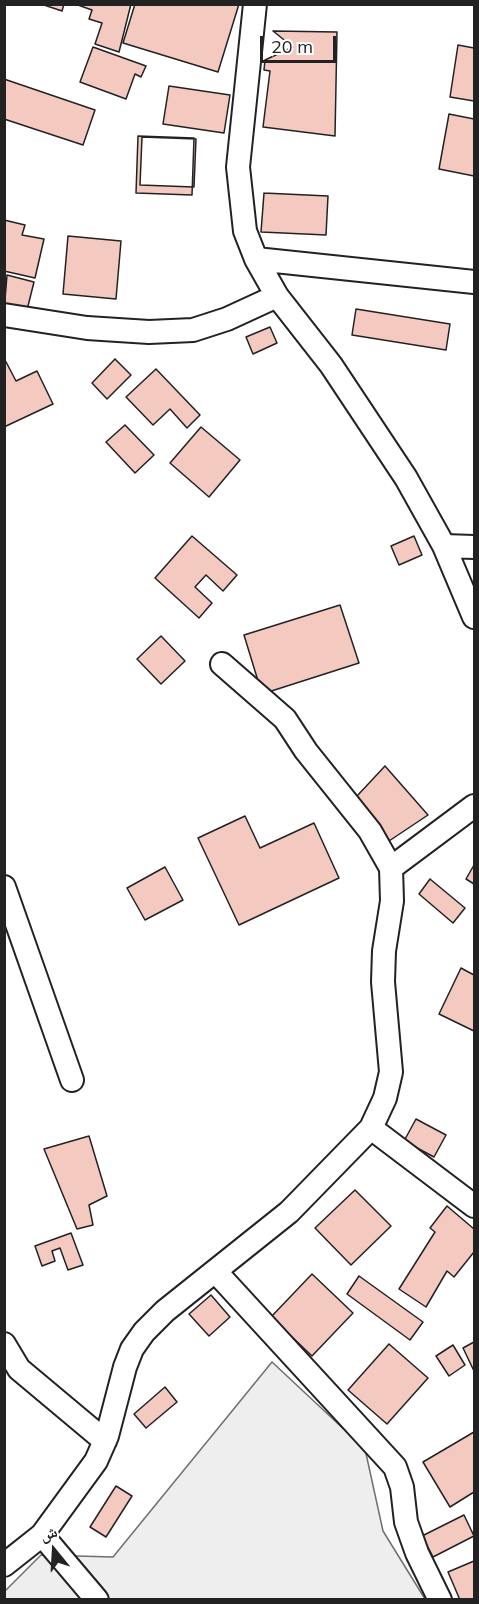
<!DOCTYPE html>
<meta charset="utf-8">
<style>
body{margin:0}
#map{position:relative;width:479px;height:1604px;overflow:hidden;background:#fff;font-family:Mulish,"Noto Naskh Arabic",sans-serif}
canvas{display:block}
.frame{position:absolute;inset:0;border:6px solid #222;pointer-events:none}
.north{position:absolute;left:24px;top:1520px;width:60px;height:60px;-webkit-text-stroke:4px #fff;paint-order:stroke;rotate:342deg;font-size:16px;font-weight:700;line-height:24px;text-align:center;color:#222}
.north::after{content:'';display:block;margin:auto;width:21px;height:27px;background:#222;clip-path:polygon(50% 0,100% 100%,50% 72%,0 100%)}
.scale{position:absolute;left:260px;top:36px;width:76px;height:27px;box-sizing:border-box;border:3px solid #222;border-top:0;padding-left:8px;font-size:18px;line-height:21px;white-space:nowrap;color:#222;-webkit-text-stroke:4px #fff;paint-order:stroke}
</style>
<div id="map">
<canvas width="479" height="1604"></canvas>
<div class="frame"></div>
<div class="north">ش</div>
<div class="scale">20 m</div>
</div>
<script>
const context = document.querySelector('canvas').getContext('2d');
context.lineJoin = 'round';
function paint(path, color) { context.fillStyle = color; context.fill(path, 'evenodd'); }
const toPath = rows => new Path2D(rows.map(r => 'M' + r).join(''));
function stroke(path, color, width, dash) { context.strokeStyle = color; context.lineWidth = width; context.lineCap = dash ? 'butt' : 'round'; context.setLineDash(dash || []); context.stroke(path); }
const green = toPath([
 [272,1362,365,1449,383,1531,425,1599,5,1600,5,1591,41,1555,113,1557,272,1362]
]);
const building = toPath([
 [41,4,64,4,62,11,41,4],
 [75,4,131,4,119,52,95,44,102,23,89,19,92,10,75,4],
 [135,4,239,4,218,72,123,43,135,4],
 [273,31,337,32,335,136,263,127,270,71,264,70,265,60,293,47,273,31],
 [458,45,474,48,474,101,450,97,458,45],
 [93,47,146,66,141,77,135,74,126,99,80,82,93,47],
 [4,79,95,110,83,145,4,119,4,79],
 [169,86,230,95,224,133,163,124,169,86],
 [449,114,474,119,474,176,439,169,449,114],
 [138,136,194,138,192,195,136,193,138,136],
 [142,137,196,139,194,187,140,185,142,137],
 [264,193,328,196,326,235,261,232,264,193],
 [4,220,25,225,22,235,44,239,35,278,4,271,4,220],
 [68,236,121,241,116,299,63,294,68,236],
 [7,275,34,282,25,318,4,312,7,275],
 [356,309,450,324,446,350,352,335,356,309],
 [270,327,277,343,253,354,246,337,270,327],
 [4,358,16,381,37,371,53,404,4,427,4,358],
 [115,359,131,375,107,399,92,383,115,359],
 [156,369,200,415,187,428,170,409,153,425,126,397,156,369],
 [125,425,154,455,135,473,106,442,125,425],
 [201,427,240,460,209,497,170,463,201,427],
 [192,536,237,575,223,591,206,575,195,587,212,603,199,618,155,578,192,536],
 [414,536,422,555,399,565,391,546,414,536],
 [340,605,359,663,262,694,244,635,340,605],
 [161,636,185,661,161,684,137,659,161,636],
 [385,766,428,815,389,841,357,796,385,766],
 [245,816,260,848,314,823,339,878,239,925,198,838,245,816],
 [474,865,474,884,466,879,474,865],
 [165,867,183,900,145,920,127,888,165,867],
 [430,879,465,908,453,923,419,894,430,879],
 [461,968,474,975,474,1031,439,1014,461,968],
 [416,1119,446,1135,434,1157,404,1141,416,1119],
 [89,1136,107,1196,89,1205,93,1225,77,1229,44,1149,89,1136],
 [355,1190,391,1226,351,1265,315,1228,355,1190],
 [447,1206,474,1229,474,1252,454,1277,447,1271,426,1307,399,1289,435,1232,430,1228,447,1206],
 [71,1233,83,1265,68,1270,60,1248,52,1251,55,1261,42,1266,35,1246,71,1233],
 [312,1274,353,1313,312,1356,271,1317,312,1274],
 [359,1276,423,1322,410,1340,347,1294,359,1276],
 [211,1295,230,1317,209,1336,189,1314,211,1295],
 [474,1342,474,1371,463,1348,474,1342],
 [389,1344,428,1378,387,1424,348,1390,389,1344],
 [453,1345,465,1365,449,1376,436,1356,453,1345],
 [165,1387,177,1402,146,1428,134,1414,165,1387],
 [474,1432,474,1492,450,1507,423,1462,474,1432],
 [116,1486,132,1496,106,1537,90,1527,116,1486],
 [464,1515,474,1536,433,1557,422,1536,464,1515],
 [474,1561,474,1600,460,1600,448,1572,474,1561]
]);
const street = toPath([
 [255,4,238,167,245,231,256,259,277,296,331,365,406,478,444,546,474,617],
 [256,259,474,282],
 [4,315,87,328,149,332,193,330,227,319,277,296],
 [444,546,474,547],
 [391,868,474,806],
 [4,887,72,1080],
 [371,1128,474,1206],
 [216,1272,395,1467,402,1487,406,1522,417,1553,440,1600],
 [4,1344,19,1369,105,1441],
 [42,1535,97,1600],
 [4,1565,42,1535,96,1461,107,1436,125,1367,132,1349,144,1332,165,1311,289,1212,371,1128,385,1098,391,1072,383,982,384,951,392,901,391,868,370,831,306,751,285,719,222,664]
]);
paint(green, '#eee');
stroke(green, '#6f6f6f', 1.5);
paint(building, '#f3c9c0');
stroke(building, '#222', 1.5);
stroke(street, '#222', 26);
stroke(street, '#fff', 22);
</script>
